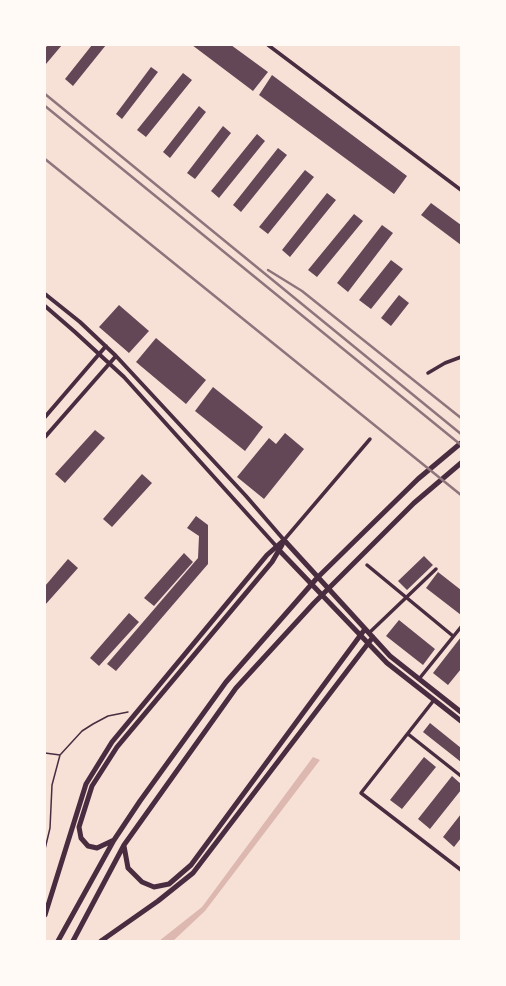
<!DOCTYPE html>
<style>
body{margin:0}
#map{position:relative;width:506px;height:986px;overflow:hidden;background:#f7e1d7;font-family:Helvetica,sans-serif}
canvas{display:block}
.frame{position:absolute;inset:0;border:46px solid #fffaf5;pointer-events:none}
</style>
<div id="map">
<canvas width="506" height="986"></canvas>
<div class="frame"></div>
</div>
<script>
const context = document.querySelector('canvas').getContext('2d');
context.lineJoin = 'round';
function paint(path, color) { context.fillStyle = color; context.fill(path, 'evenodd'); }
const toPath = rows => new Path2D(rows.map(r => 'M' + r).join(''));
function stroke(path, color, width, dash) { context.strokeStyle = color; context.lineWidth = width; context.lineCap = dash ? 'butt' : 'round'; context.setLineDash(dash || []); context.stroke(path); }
const water = toPath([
 [313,757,320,760,205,911,173,941,159,941,202,907]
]);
const building = toPath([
 [48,45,62,45,46,64,45,63,45,48],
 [92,45,106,45,73,86,65,79],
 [192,45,231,45,268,72,253,91],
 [151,67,158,72,122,119,116,114],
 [183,73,192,80,146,137,137,130],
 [272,75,407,176,394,194,259,95],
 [199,106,206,112,170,158,163,152],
 [223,126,231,133,195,179,187,173],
 [257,134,265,141,219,198,211,191],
 [278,148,287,155,241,212,233,205],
 [305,170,314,177,268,234,259,227],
 [327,193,336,200,290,257,282,250],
 [431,203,461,225,461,245,421,215],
 [354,214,363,221,317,277,308,270],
 [382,225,393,233,348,292,337,283],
 [391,260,403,269,371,309,359,300],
 [399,295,409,303,391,326,381,318],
 [119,305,149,331,129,353,99,327],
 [156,338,206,380,186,404,136,362],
 [213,387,263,427,245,451,195,411],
 [95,430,105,438,65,483,55,474],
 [285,433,304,449,264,499,237,477,269,438,276,444],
 [142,474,152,483,112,527,103,519],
 [196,516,208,525,208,564,116,671,107,664,198,558,199,536,187,528],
 [184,553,193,562,154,606,144,598],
 [424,556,433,565,407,590,398,581],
 [68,559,78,568,45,605,45,586],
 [438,572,461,590,461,615,426,588],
 [129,613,139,622,99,666,90,658],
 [399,620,435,649,423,665,386,636],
 [461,637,461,669,448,685,433,673],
 [430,723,461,748,461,762,423,732],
 [424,757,436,767,402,809,390,800],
 [452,776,461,784,461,790,430,829,418,819],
 [461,814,461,838,454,847,443,837]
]);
const path = toPath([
 [45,753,60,755],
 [45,849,50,828,52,785,60,755,82,731,93,724,108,716,128,712]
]);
const minor = toPath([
 [268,45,461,190],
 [428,373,445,363,461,357],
 [284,540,370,439],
 [367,565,453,636],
 [369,633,436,569],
 [419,679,461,627],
 [434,700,361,793,461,870],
 [408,734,461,776]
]);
const tertiary = toPath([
 [45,294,80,322,116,356,246,496,284,540],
 [45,306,75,332,124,377,277,547],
 [45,417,106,346],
 [45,437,116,356]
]);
const secondary = toPath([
 [284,540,390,656,461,712],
 [277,548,387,663,461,721],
 [114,840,97,848,88,846,81,838,79,827,92,786,117,747,272,562,282,545],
 [124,846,128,868,142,882,154,887,169,884,191,865,365,629],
 [45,915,86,784,112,742,267,555,284,540],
 [58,941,114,840,140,801,226,682,317,578,418,479,461,443],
 [73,941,124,845,236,688,314,603,414,503,461,463],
 [101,941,158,901,193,873,373,637]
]);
const rail = toPath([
 [45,94,461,434],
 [45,106,461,445],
 [45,159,461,495],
 [268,270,302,291,461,418]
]);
paint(water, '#dcb8b0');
paint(building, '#644757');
stroke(path, '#4a2c40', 1.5);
stroke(minor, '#4a2c40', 3.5);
stroke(tertiary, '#4a2c40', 4);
stroke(secondary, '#4a2c40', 5);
stroke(rail, '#8f747c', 2.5);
</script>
